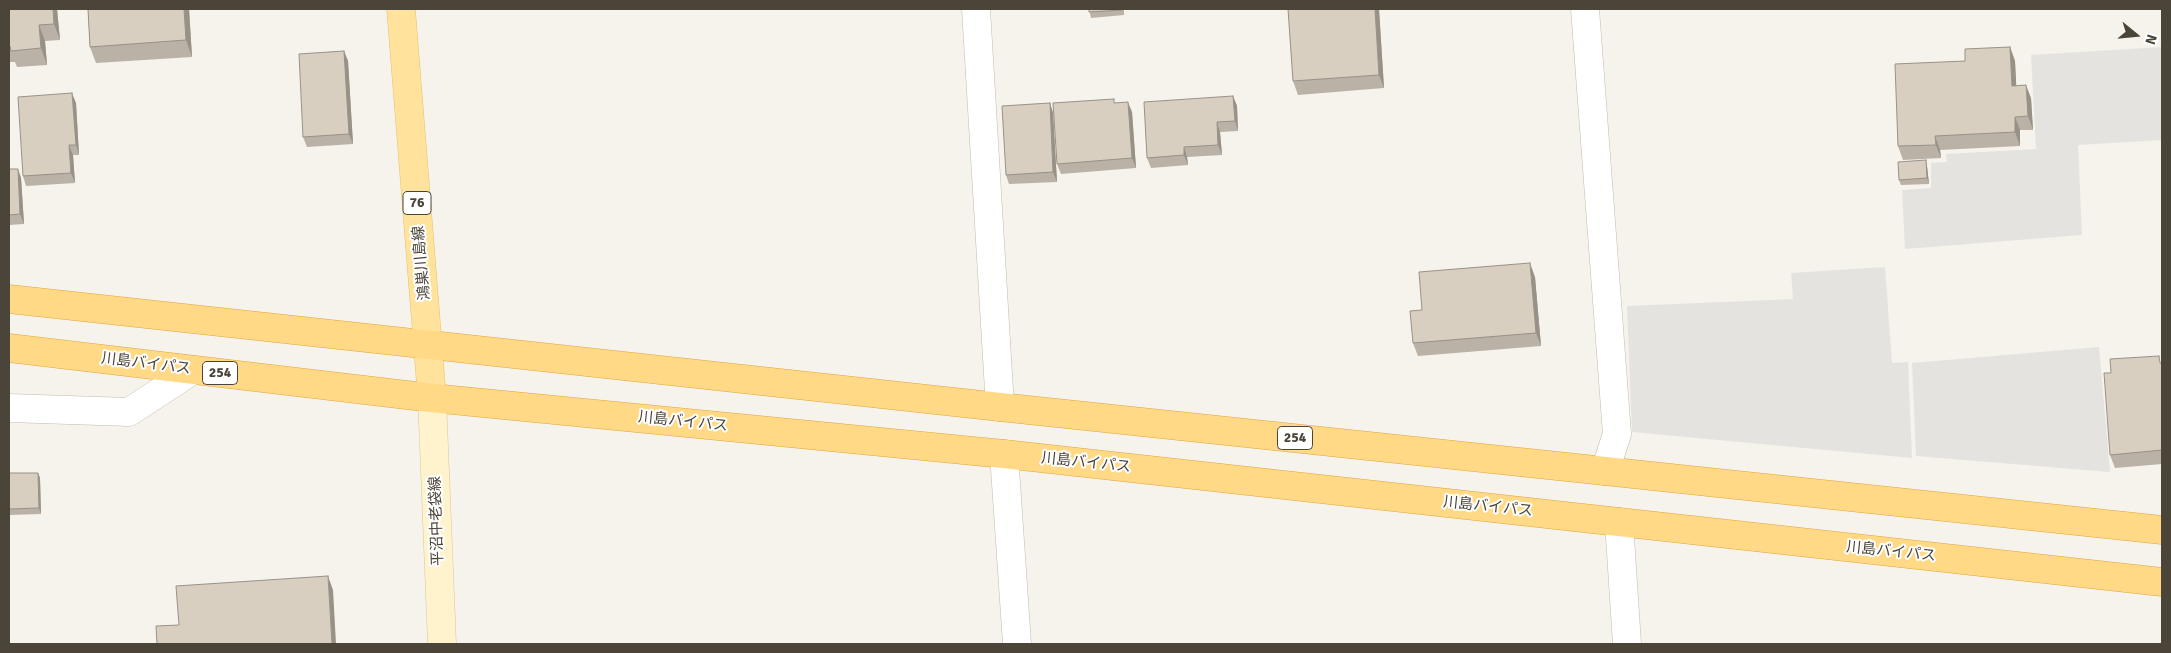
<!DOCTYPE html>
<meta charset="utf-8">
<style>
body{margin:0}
#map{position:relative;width:2171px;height:653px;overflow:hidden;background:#f6f3ec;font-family:Signika,sans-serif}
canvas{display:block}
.frame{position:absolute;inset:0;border:10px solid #4b4439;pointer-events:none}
.north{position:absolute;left:2111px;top:10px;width:50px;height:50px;-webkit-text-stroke:4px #fff;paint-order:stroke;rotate:107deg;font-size:14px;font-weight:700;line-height:20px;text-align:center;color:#4b4439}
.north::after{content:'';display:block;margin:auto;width:18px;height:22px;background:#4b4439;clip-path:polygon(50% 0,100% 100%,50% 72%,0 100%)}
</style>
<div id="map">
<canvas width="2171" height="653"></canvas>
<div class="frame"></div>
<div class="north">N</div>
</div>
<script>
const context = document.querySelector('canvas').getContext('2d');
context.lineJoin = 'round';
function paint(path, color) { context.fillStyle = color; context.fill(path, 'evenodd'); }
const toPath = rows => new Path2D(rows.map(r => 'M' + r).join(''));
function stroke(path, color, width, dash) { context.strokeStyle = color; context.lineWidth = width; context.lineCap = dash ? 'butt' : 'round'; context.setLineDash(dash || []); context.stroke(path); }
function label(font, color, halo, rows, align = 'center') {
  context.font = font + ' Signika,"Noto Sans JP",sans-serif'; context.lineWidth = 4; context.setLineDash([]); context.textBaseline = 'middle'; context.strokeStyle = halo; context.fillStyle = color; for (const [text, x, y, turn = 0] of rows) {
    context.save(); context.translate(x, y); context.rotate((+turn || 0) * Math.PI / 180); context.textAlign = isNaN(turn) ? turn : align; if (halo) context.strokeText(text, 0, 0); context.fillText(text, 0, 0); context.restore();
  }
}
const parking = toPath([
 [2162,47,2162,140,2078,145,2082,235,1905,249,1902,190,1931,188,1931,163,1947,162,1946,154,2036,149,2031,55],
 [1885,267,1892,363,1908,362,1912,458,1632,432,1627,306,1793,299,1791,273],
 [2099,347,2110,472,1916,456,1912,363]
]);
const minor = toPath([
 [976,9,1000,407],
 [1585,9,1617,434,1605,471],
 [9,408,129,412,193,370],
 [1004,454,1017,644],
 [1619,522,1627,644]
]);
const secondary = toPath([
 [432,398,442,644]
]);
const primary = toPath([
 [401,9,432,398]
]);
const trunk = toPath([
 [9,299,1000,407,2162,530],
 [9,348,432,398,1004,454,2162,582]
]);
const wall = toPath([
 [9,9,57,9,60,40,45,41,47,65,17,67,15,62,9,62],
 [88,9,189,9,192,57,96,63,90,47],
 [1089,9,1124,9,1124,15,1091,18],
 [1288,9,1379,9,1384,88,1298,95,1293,81],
 [2010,47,2015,61,2016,86,2031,98,2033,130,2020,130,2020,146,1940,150,1941,158,1903,160,1898,146,1965,61],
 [344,51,348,61,353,144,307,147,303,137],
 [1233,96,1237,106,1238,131,1220,132,1222,155,1187,157,1188,165,1151,168,1147,158],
 [76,103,79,155,73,155,75,183,26,186,23,176],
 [1050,103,1053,113,1057,182,1009,184,1006,175],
 [1115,103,1132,112,1136,168,1061,174,1057,164],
 [1927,166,1929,184,1901,185,1899,180],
 [9,169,18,169,21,178,24,224,9,225],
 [1535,277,1541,346,1418,356,1413,343,1422,310],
 [2162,363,2162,464,2115,468,2110,455,2111,373],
 [9,473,38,473,40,478,41,514,9,515]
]);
const shadedWall = toPath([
 [53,9,57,9,60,40,54,24],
 [184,9,189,9,192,57,186,40],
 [1375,9,1379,9,1384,88,1379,75],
 [39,25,45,41,47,65,41,48],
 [2010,47,2015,61,2017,99,2012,86],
 [344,51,348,61,353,144,349,134],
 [2026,85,2031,98,2033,130,2028,116],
 [72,93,76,103,79,155,76,145],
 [1233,96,1237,106,1238,131,1235,121],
 [1128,102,1132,112,1136,168,1132,158],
 [1050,103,1053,113,1057,182,1053,172],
 [2015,117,2020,130,2020,146,2015,132],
 [1217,122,1220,132,1222,155,1218,145],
 [1935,136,1940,150,1941,158,1936,145],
 [69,145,73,155,75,183,71,173],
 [1184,147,1187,157,1188,165,1184,155],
 [1926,160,1927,166,1929,184,1927,178],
 [18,169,21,178,24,224,20,214],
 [1530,263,1535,277,1541,346,1536,333],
 [38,473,40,478,41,514,39,508],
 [328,576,333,590,336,644,332,644]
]);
const building = toPath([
 [9,9,53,9,54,24,39,25,41,48,11,51,10,46,9,46,9,9],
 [88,9,184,9,186,40,90,47,88,9],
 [1089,9,1122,9,1122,10,1089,12,1089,9],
 [1288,9,1375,9,1379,75,1293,81,1288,9],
 [2010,47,2012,86,2026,85,2028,116,2015,117,2015,132,1935,136,1936,145,1898,146,1895,64,1965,61,1965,49,2010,47],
 [344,51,349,134,303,137,299,54,344,51],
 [72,93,76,145,69,145,71,173,23,176,18,97,72,93],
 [1233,96,1235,121,1217,122,1218,145,1184,147,1184,155,1147,158,1144,102,1233,96],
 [1114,99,1114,103,1128,102,1132,158,1057,164,1053,103,1114,99],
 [1050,103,1053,172,1006,175,1002,106,1050,103],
 [1926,160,1927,178,1899,180,1898,162,1926,160],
 [9,169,18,169,20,214,9,215,9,169],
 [1530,263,1536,333,1413,343,1410,311,1422,310,1419,272,1530,263],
 [2159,356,2160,363,2162,363,2162,450,2110,455,2104,373,2111,373,2110,359,2159,356],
 [9,473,38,473,39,508,9,509,9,473],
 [328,576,332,644,157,644,156,626,179,625,176,586,328,576]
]);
const shields = [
 [417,203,28],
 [220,373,35],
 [1295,438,35]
];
const shieldNames = [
 ["76",417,203],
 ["254",220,373],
 ["254",1295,438]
];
const streetNames = [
 ["鴻巣川島線",422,263,-95],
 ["川島バイパス",146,364,7],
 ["川島バイパス",683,422,6],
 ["川島バイパス",1086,463,6],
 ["川島バイパス",1488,507,6],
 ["平沼中老袋線",437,521,-92],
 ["川島バイパス",1891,552,6]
];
paint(parking, '#e5e3e0');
stroke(minor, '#c2bbae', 29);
stroke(secondary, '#d6c79b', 29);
stroke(primary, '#e6c16a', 29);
stroke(trunk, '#e0a43c', 29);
stroke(minor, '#fff', 28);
stroke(secondary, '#fff3cd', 28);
stroke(primary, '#ffe39c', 28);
stroke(trunk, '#ffd985', 28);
paint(wall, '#bab2a6');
paint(shadedWall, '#979187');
paint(building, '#d8cfc1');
stroke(building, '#979187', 1);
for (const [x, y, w] of shields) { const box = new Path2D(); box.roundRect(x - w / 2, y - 11.5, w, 23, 4); context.fillStyle = '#fff'; context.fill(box); stroke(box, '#4b4439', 1); }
label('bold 14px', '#4b4439', null, shieldNames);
label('15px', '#4b4439', '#fff', streetNames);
</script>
